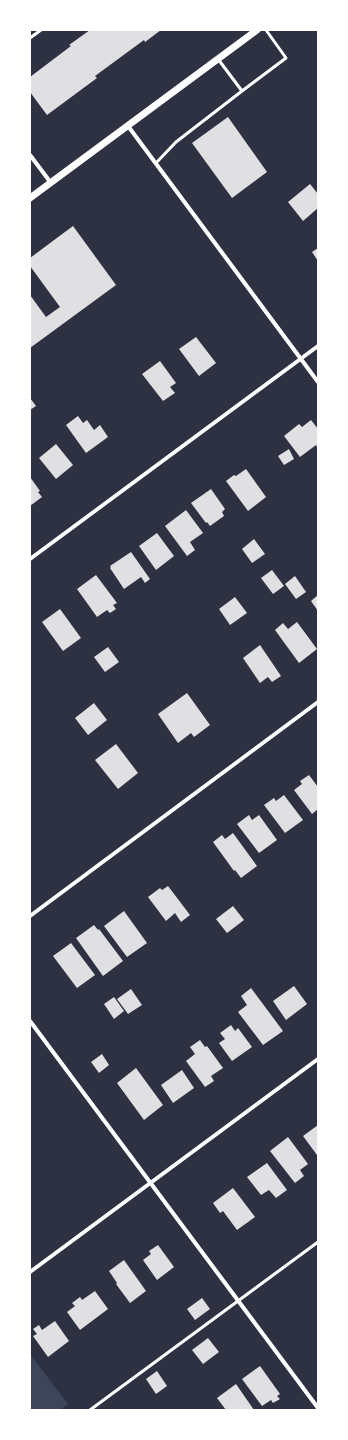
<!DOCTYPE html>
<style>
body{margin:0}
#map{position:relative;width:348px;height:1440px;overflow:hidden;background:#2d3142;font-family:Figtree,sans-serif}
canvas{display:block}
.frame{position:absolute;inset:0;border:31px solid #fff;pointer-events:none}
</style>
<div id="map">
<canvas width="348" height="1440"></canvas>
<div class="frame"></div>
</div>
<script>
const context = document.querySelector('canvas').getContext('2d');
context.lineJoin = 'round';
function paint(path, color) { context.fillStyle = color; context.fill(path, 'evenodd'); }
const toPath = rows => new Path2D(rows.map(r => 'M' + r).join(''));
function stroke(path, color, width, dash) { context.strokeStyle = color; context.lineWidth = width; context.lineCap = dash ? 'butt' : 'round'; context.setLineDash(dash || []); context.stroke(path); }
const green = toPath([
 [30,1354,68,1404,60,1410,30,1410]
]);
const building = toPath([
 [90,30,161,30,145,42,144,40,95,76,97,78,47,115,30,92,30,77,71,46,69,45],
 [228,117,267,172,232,198,192,143],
 [310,184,318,194,318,208,303,221,288,202],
 [73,226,116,285,30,348,30,295,46,317,60,307,30,266,30,258],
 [318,248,318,261,312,252],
 [196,337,216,363,199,376,179,349],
 [160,361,176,383,170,387,175,393,163,401,142,374],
 [30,398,36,406,30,410],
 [78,416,83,423,87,420,94,430,100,425,108,437,86,453,66,425],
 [311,420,318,429,318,449,316,445,300,457,284,436,299,424,302,427],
 [56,444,73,465,56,479,39,458],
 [289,449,294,459,284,465,278,456],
 [246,469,266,497,248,511,226,481,234,475,236,476],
 [30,477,40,491,38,492,42,497,30,506],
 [211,489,225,509,222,512,224,516,210,526,207,522,206,523,191,503],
 [186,510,203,533,190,542,195,550,187,556,165,526],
 [157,533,174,556,156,570,139,546],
 [254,539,265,554,252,563,242,549],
 [131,552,150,579,145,583,141,577,124,589,110,568,111,567,110,566],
 [272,570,284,586,273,594,261,578],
 [96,575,117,603,113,605,116,609,110,613,107,610,97,617,77,589],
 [295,576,306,592,296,599,285,584],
 [318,595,318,611,311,601],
 [235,597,247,613,230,625,219,609],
 [60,609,81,638,63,651,42,622],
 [297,622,317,649,299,663,275,630,283,623,288,629],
 [260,645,281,676,272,682,268,677,260,683,243,658],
 [108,647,119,662,105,672,94,657],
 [187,693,210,725,194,737,191,733,178,743,158,714],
 [94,703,107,720,88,735,75,718],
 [116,744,138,773,118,789,95,760],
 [309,775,318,787,318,809,312,814,294,790,302,784,300,781],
 [284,795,303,820,285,833,264,805,274,798,276,801],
 [249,815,252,820,259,815,277,840,259,853,237,824],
 [233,833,257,866,241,878,235,870,234,871,213,842,222,835,225,839],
 [168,886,190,915,181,922,175,913,166,921,148,897,160,888,162,890],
 [233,906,244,920,227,933,216,919],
 [124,911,147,943,127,957,104,926],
 [94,925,98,930,99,929,123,961,103,976,76,938],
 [71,943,95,975,77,988,53,956],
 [294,986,307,1004,286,1020,273,1001],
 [251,988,283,1031,263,1045,238,1012,247,1005,241,996],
 [131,989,142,1005,128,1014,117,999],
 [114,997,124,1011,114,1019,104,1004],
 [231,1025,235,1031,238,1028,252,1047,232,1061,219,1043,225,1039,220,1033],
 [200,1040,205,1047,207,1046,223,1068,211,1076,214,1081,205,1087,186,1061,195,1054,190,1047],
 [102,1054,109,1065,99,1073,91,1062],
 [136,1068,163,1105,144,1120,117,1083],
 [182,1070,194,1088,173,1103,161,1085],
 [318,1125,318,1154,317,1155,303,1136],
 [288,1137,308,1164,300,1170,304,1176,295,1183,270,1151],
 [267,1163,287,1190,276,1198,269,1190,261,1195,247,1177],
 [233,1188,255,1217,237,1230,223,1211,220,1213,213,1203],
 [158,1245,174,1267,157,1280,143,1260,151,1254,149,1251],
 [124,1260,146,1291,130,1303,116,1284,117,1283,109,1271],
 [95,1291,108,1309,80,1330,67,1312,75,1306,72,1303,80,1297,82,1300],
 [202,1298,210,1309,195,1320,187,1309],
 [55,1321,69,1341,48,1357,33,1336,37,1334,33,1329,39,1325,42,1330],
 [208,1338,219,1352,203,1364,192,1350],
 [260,1366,280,1394,277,1396,280,1399,273,1403,271,1400,262,1406,242,1379],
 [157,1371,167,1386,156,1394,146,1379],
 [236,1384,254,1410,226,1410,217,1398]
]);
const service = toPath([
 [30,38,41,30],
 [218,59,242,91,286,58,266,30],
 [156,163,176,142,242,91],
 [90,1410,318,1242]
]);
const minor = toPath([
 [128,126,318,382],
 [30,155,51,183],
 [30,559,318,346],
 [30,916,318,702],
 [30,1021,318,1408],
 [30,1272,318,1059]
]);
const tertiary = toPath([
 [30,198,257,30]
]);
paint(green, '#3c4559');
paint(building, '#e0e0e3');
stroke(service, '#fff', 3);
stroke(minor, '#fff', 4);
stroke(tertiary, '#fff', 7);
</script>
